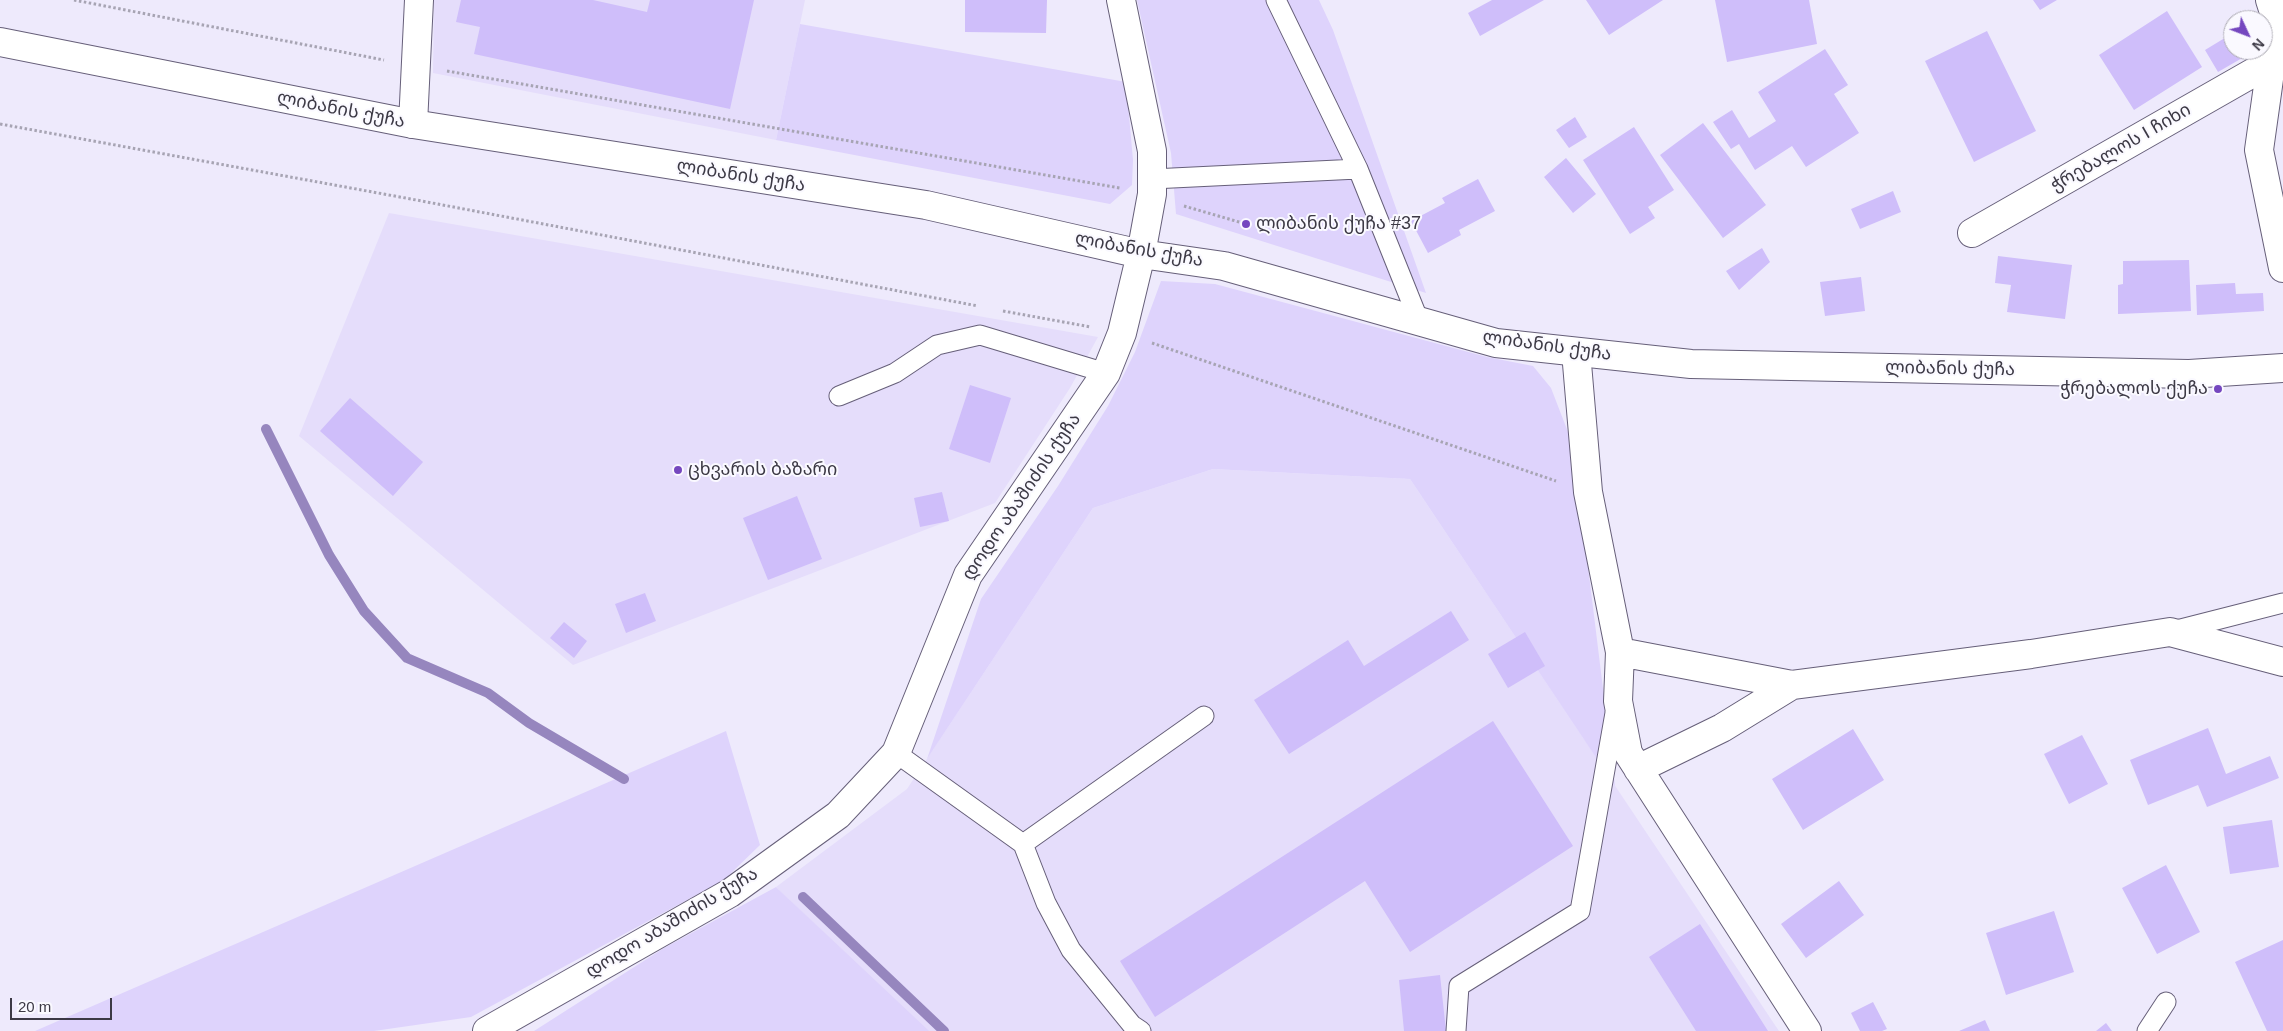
<!DOCTYPE html>
<meta charset="utf-8">
<style>
body{margin:0}
#map{position:relative;width:2283px;height:1031px;overflow:hidden;background:#eeeafc;font-family:Helvetica,sans-serif}
canvas{display:block}
.north{position:absolute;left:2223px;top:10px;width:50px;height:50px;box-sizing:border-box;background:#faf9ff;border:1px solid #aeacb5;border-radius:50%;rotate:133deg;font-size:14px;font-weight:700;line-height:20px;text-align:center;color:#3c3945}
.north::after{content:'';display:block;margin:auto;width:18px;height:22px;background:#7547bf;clip-path:polygon(50% 0,100% 100%,50% 72%,0 100%)}
.scale{position:absolute;left:10px;top:998px;width:102px;height:22px;box-sizing:border-box;border:2px solid #3c3945;border-top:0;padding-left:6px;font-size:15px;line-height:18px;white-space:nowrap;color:#3c3945;-webkit-text-stroke:4px #faf9ff;paint-order:stroke}
</style>
<div id="map">
<canvas width="2283" height="1031"></canvas>
<div class="north">N</div>
<div class="scale">20 m</div>
</div>
<script>
const context = document.querySelector('canvas').getContext('2d');
context.lineJoin = 'round';
function paint(path, color) { context.fillStyle = color; context.fill(path, 'evenodd'); }
const toPath = rows => new Path2D(rows.map(r => 'M' + r).join(''));
function stroke(path, color, width, dash) { context.strokeStyle = color; context.lineWidth = width; context.lineCap = dash ? 'butt' : 'round'; context.setLineDash(dash || []); context.stroke(path); }
function label(font, color, halo, rows, align = 'center') {
  context.font = font + ' Helvetica,"Noto Sans Georgian",sans-serif'; context.lineWidth = 4; context.setLineDash([]); context.textBaseline = 'middle'; context.strokeStyle = halo; context.fillStyle = color; for (const [text, x, y, turn = 0] of rows) {
    context.save(); context.translate(x, y); context.rotate((+turn || 0) * Math.PI / 180); context.textAlign = isNaN(turn) ? turn : align; if (halo) context.strokeText(text, 0, 0); context.fillText(text, 0, 0); context.restore();
  }
}
const built = toPath([
 [434,0,805,0,776,140,433,73],
 [389,213,1098,337,1070,388,995,503,573,665,299,436],
 [1213,469,1410,479,1779,1031,925,1031,776,887,907,789,1093,508]
]);
const green = toPath([
 [1137,0,1319,0,1333,30,1426,293,1176,214,1171,153],
 [800,24,1126,82,1133,160,1132,185,1110,204,776,140],
 [1161,281,1215,284,1487,357,1533,366,1551,388,1573,445,1615,786,1410,479,1213,469,1093,508,927,759,981,599,1058,486,1108,406,1135,352],
 [726,731,760,845,724,880,471,1017,374,1031,35,1031],
 [776,887,929,1031,534,1031,664,948]
]);
const stream = toPath([
 [266,429,329,555,364,611,407,658,488,693,529,723,624,779],
 [803,897,944,1031]
]);
const building = toPath([
 [461,0,593,0,647,12,650,0,754,0,730,109,474,54,480,27,456,22],
 [965,0,1047,0,1046,33,965,32],
 [1492,0,1544,0,1480,36,1468,13],
 [1586,0,1663,0,1609,35],
 [1715,0,1809,0,1817,44,1727,62],
 [2033,0,2057,0,2040,10],
 [2167,11,2202,67,2134,110,2099,55],
 [1987,31,2036,131,1974,162,1925,61],
 [2233,33,2233,50,2256,50,2218,72,2205,50],
 [1825,49,1848,85,1834,94,1859,133,1806,167,1792,146,1755,170,1739,144,1731,149,1713,122,1732,110,1749,138,1776,121,1758,92],
 [1575,117,1587,137,1569,148,1556,130],
 [1703,123,1766,205,1723,238,1660,155],
 [1634,127,1674,190,1648,207,1655,218,1630,234,1583,160],
 [1566,158,1596,194,1573,213,1544,177],
 [1478,179,1495,211,1459,230,1461,235,1428,253,1411,221,1445,203,1442,198],
 [1893,191,1901,212,1860,229,1851,209],
 [1762,248,1770,262,1739,290,1726,271],
 [1998,256,2072,265,2065,319,2007,312,2011,285,1995,283],
 [2189,260,2191,311,2118,314,2118,285,2123,284,2123,261],
 [1861,277,1865,311,1825,316,1820,282],
 [2235,283,2236,294,2263,293,2264,311,2197,315,2196,285],
 [970,385,1011,398,990,463,949,449],
 [350,398,423,462,393,496,320,431],
 [942,492,949,521,920,527,914,498],
 [797,496,822,559,768,580,743,518],
 [645,593,656,621,626,633,615,604],
 [1451,611,1469,640,1289,754,1254,700,1348,640,1364,666],
 [564,622,587,641,574,658,550,638],
 [1525,632,1545,666,1508,688,1488,654],
 [1493,721,1573,846,1410,952,1365,881,1155,1017,1120,961],
 [2208,728,2226,774,2270,756,2279,778,2207,807,2198,785,2148,805,2130,760],
 [1853,729,1884,780,1803,830,1772,779],
 [2082,735,2108,784,2069,804,2044,754],
 [2272,820,2279,867,2230,874,2223,827],
 [2166,865,2200,932,2157,954,2122,888],
 [1839,881,1864,915,1806,958,1781,924],
 [2054,911,2074,972,2006,995,1986,933],
 [1700,924,1768,1031,1696,1031,1649,957],
 [2283,940,2283,1031,2267,1031,2235,962],
 [1440,975,1446,1031,1404,1031,1399,980],
 [1873,1002,1887,1029,1882,1031,1860,1031,1851,1013],
 [1985,1020,1990,1031,1959,1031],
 [2106,1023,2112,1031,2096,1031]
]);
const path = toPath([
 [74,0,384,60],
 [447,71,1120,188],
 [0,124,411,199,978,306],
 [1184,206,1246,224],
 [1003,311,1091,327],
 [1152,343,1556,481]
]);
const service = toPath([
 [1276,0,1358,169,1419,321],
 [1152,179,1358,169],
 [839,396,895,373,937,345,980,335,1106,373],
 [2173,631,2283,603],
 [896,753,1023,844,1046,903,1071,950,1132,1025,1141,1031],
 [1023,844,1204,716],
 [1456,1031,1459,986,1580,911,1615,713],
 [2147,1031,2166,1002]
]);
const minor = toPath([
 [1121,0,1152,151,1152,194,1141,254],
 [2270,0,2277,22,2259,150,2283,268],
 [413,124,419,0],
 [1972,233,2270,63],
 [1576,352,1588,492,1620,652,1618,701,1628,753,1807,1031],
 [1620,652,1792,685,2031,654,2170,632,2283,662],
 [1638,769,1722,728,1792,685]
]);
const tertiary = toPath([
 [0,42,413,124,926,205,1141,254,1224,266,1496,343,1691,364,2189,374,2283,368],
 [487,1031,730,893,838,815,896,753,968,575,1106,373,1122,333,1141,254]
]);
const markers = [
 [1246,224,5,"#7547bf"],
 [2218,389,5,"#7547bf"],
 [678,470,5,"#7547bf"]
];
const streetNames = [
 ["ლიბანის ქუჩა",341,110,11],
 ["ჭრებალოს I ჩიხი",2121,148,-30],
 ["ლიბანის ქუჩა",741,176,9],
 ["ლიბანის ქუჩა",1139,250,10],
 ["ლიბანის ქუჩა",1547,346,8],
 ["ლიბანის ქუჩა",1950,369,1],
 ["დოდო აბაშიძის ქუჩა",1022,497,-56],
 ["დოდო აბაშიძის ქუჩა",672,923,-31]
];
const poiNames = [
 ["ლიბანის ქუჩა #37",1256,224],
 ["ჭრებალოს ქუჩა",2208,389,"right"],
 ["ცხვარის ბაზარი",688,470]
];
paint(built, '#e5ddfb');
paint(green, '#ded3fc');
stroke(stream, '#9686be', 10);
paint(building, '#cfbefa');
stroke(service, '#665f79', 21);
stroke(minor, '#665f79', 30);
stroke(tertiary, '#665f79', 30);
stroke(path, '#a7a4b3', 3, [2.5, 2.5]);
stroke(service, '#fff', 19);
stroke(minor, '#fff', 28);
stroke(tertiary, '#fff', 28);
for (const [x, y, r, color] of markers) { const dot = new Path2D(); dot.arc(x, y, r, 0, 2 * Math.PI); context.fillStyle = color; context.fill(dot); stroke(dot, '#faf9ff', 2); }
label('18px', '#3c3945', '#faf9ff', streetNames);
label('18px', '#3c3945', '#faf9ff', poiNames, 'left');
</script>
